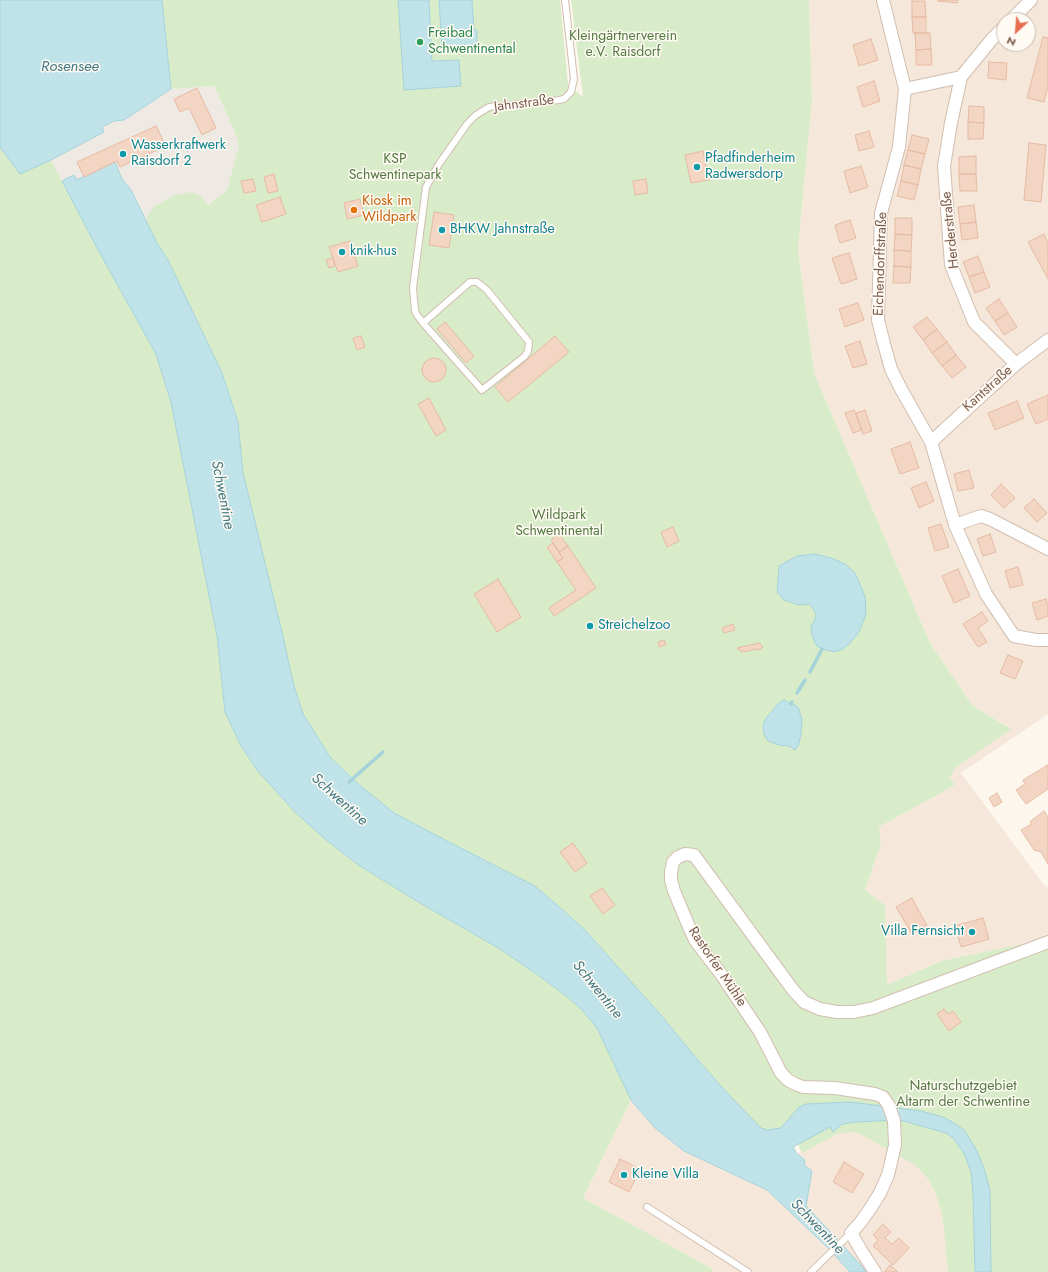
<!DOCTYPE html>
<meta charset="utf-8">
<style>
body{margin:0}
#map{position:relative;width:1048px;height:1272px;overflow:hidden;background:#fdf6ec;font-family:Jost,sans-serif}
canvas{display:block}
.north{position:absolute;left:996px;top:12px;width:40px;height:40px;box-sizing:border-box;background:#fffaf3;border:1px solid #cabbb1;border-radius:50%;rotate:206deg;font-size:11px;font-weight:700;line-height:16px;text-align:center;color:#7a5c4d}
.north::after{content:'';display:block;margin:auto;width:14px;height:18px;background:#e76f51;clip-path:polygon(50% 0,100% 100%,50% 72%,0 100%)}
</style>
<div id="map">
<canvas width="1048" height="1272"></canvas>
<div class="north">N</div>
</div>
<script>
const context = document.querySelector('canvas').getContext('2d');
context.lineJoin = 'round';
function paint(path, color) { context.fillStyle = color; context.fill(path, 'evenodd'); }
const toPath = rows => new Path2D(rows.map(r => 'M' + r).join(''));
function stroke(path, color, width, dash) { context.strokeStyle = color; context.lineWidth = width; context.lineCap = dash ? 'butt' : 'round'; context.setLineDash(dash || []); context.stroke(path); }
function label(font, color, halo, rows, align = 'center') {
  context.font = font + ' Jost,sans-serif'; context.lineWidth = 3; context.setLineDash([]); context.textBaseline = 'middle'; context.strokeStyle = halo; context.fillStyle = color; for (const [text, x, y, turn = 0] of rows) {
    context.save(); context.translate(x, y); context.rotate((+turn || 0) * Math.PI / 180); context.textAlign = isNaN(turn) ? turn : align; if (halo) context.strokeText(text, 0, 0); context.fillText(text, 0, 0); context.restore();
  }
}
const residential = toPath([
 [809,0,1048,0,1048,714,961,773,1044,885,1048,887,1048,958,1036,941,941,961,887,985,885,905,865,890,881,843,879,827,955,785,950,777,954,768,1010,728,972,705,930,643,814,373,798,248,812,101],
 [1004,20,1028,20,1028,44,1004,44],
 [631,1100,655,1128,684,1151,767,1190,827,1247,850,1272,714,1272,711,1268,583,1198],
 [846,1123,924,1165,943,1203,951,1272,866,1272,861,1265,806,1206,812,1171,805,1166,797,1154,833,1133]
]);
const industrial = toPath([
 [214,86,234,130,239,145,227,190,157,243,131,190,79,214,51,160,104,132,101,127,114,121,124,120,171,89]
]);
const green = toPath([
 [162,0,560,0,568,85,583,97,571,0,809,0,812,101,798,248,814,373,930,643,972,705,1011,729,955,768,950,777,955,785,879,827,881,843,865,890,885,905,887,985,941,961,1036,941,1048,947,1048,1272,948,1272,944,1229,942,1214,935,1191,926,1176,915,1165,857,1132,839,1133,802,1153,798,1144,781,1128,767,1130,761,1128,730,1096,697,1059,660,1014,584,929,557,905,535,886,449,842,394,813,356,782,330,757,303,714,294,686,281,628,243,473,238,422,222,373,168,260,157,243,147,223,147,217,153,207,173,196,191,192,201,196,208,205,227,190,239,145,234,130,214,86,171,89],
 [0,147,20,174,51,160,97,248,156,354,171,402,217,636,225,712,240,744,257,770,295,811,325,839,357,864,420,903,500,949,538,975,570,999,583,1011,597,1028,631,1100,583,1198,711,1268,714,1272,0,1272]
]);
const water = toPath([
 [0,0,162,0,171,89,124,120,114,121,102,127,104,132,51,160,20,174,0,147,0,0],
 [398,0,429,0,432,61,459,60,461,86,404,90,398,0],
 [439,0,472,0,474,30,477,30,477,48,442,49,439,0],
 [115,162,122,179,131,190,157,243,168,260,222,373,238,422,243,473,281,628,294,686,303,714,330,757,356,782,394,813,449,842,535,886,557,905,584,929,660,1014,697,1059,730,1096,761,1128,767,1130,781,1128,799,1107,806,1104,851,1102,921,1111,943,1117,954,1123,964,1130,977,1151,984,1169,990,1190,991,1272,975,1272,973,1193,971,1172,964,1153,953,1138,946,1133,900,1120,856,1122,842,1124,833,1132,830,1127,793,1147,797,1154,804,1159,805,1166,812,1171,806,1206,861,1265,866,1272,850,1272,827,1247,767,1190,684,1151,655,1128,631,1100,597,1028,583,1011,570,999,538,975,500,949,420,903,357,864,325,839,295,812,257,770,240,744,225,712,217,636,171,402,156,354,97,248,62,181,74,175,77,180,115,162],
 [815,554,831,558,845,564,855,573,865,596,866,614,859,632,850,643,843,649,835,652,822,649,817,646,815,643,812,635,811,627,815,620,816,613,809,604,799,605,784,600,777,592,779,566,797,556,815,554],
 [784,700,798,707,802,720,801,735,798,746,795,750,789,746,779,745,768,741,764,734,763,724,767,717,779,703,784,700]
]);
const stream = toPath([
 [810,672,822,649],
 [797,693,805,680],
 [791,704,792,702],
 [349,782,383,752]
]);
const building = toPath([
 [938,0,958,0,957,3,938,1,938,0],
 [912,1,925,1,926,17,912,17,912,1],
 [912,17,926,17,926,33,913,33,912,17],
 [915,33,930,33,931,49,916,50,915,33],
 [1043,37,1048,38,1048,86,1044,102,1027,98,1043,37],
 [871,39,878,60,859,66,853,45,871,39],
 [931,49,932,65,916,65,916,50,931,49],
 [989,62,1007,63,1006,80,988,78,989,62],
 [874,81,880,101,863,107,857,87,874,81],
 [197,88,216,128,202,135,189,108,180,112,174,99,197,88],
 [969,106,984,107,984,123,968,122,969,106],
 [968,122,984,123,983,139,968,139,968,122],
 [156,126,166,146,120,167,117,161,84,177,77,162,156,126],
 [869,131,874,147,859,151,855,135,869,131],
 [912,135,929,139,925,154,908,150,912,135],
 [1029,143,1046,145,1041,202,1024,200,1029,143],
 [908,150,925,154,921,169,904,165,908,150],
 [703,151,709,180,691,183,685,155,703,151],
 [976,156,976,174,959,174,959,157,976,156],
 [904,165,921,169,918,185,901,181,904,165],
 [861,166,868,187,850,193,844,171,861,166],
 [274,174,278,191,268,193,264,177,274,174],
 [959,174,976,174,977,191,960,191,959,174],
 [253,179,256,191,244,193,241,181,253,179],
 [646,179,648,193,635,195,633,181,646,179],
 [901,181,918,185,914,200,897,196,901,181],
 [280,197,286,214,262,222,256,205,280,197],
 [360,199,364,215,347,219,344,203,360,199],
 [974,205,976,222,960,224,958,207,974,205],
 [434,212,454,215,449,248,429,245,434,212],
 [895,218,912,218,912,235,895,234,895,218],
 [850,220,856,238,840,243,835,225,850,220],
 [976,222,978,238,962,240,960,224,976,222],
 [895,234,912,235,911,251,894,250,895,234],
 [1044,234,1048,243,1048,279,1028,242,1044,234],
 [350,241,358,266,338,272,329,247,350,241],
 [894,250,911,251,911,267,894,266,894,250],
 [849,253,857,279,841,284,832,258,849,253],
 [978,256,984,272,969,277,963,262,978,256],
 [333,258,335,266,329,268,326,260,333,258],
 [894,266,911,267,910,283,893,283,894,266],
 [984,272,990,287,975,293,969,277,984,272],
 [999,299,1008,313,995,321,986,308,999,299],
 [858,303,864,320,845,327,839,309,858,303],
 [1008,313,1017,327,1004,335,995,321,1008,313],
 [927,317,937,329,923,340,913,327,927,317],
 [445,322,474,356,466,363,437,329,445,322],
 [937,329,947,342,932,353,923,340,937,329],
 [361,336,365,347,357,350,353,338,361,336],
 [555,336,569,352,508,402,495,387,555,336],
 [860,341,867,364,853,368,845,346,860,341],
 [947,342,956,355,942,366,932,353,947,342],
 [956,355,966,367,952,378,942,366,956,355],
 '422 370a12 12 0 1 1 24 0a12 12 0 1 1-24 0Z',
 [1048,395,1048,419,1036,424,1027,404,1048,395],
 [429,398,446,430,436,436,418,404,429,398],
 [1017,401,1024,418,995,430,988,413,1017,401],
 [854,410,862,430,853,433,845,413,854,410],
 [865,410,872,431,863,434,856,413,865,410],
 [910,442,919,468,900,474,891,449,910,442],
 [969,470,974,488,958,491,954,474,969,470],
 [926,482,934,501,919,508,911,488,926,482],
 [1001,484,1015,498,1004,508,991,495,1001,484],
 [1034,499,1047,513,1037,522,1024,508,1034,499],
 [941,524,949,547,935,551,928,528,941,524],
 [673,527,679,541,667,547,661,532,673,527],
 [559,534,568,546,559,552,551,540,559,534],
 [990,534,996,552,983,556,977,539,990,534],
 [553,543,563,558,557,562,547,547,553,543],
 [568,546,596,588,554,616,549,608,576,590,557,562,563,558,559,552,568,546],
 [1018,567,1023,585,1010,588,1005,571,1018,567],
 [958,569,970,596,954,603,942,576,958,569],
 [498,579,521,617,497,632,474,594,498,579],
 [1046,599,1048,606,1048,616,1037,620,1032,603,1046,599],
 [982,612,988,621,978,628,987,642,978,647,963,624,982,612],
 [733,624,735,630,724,633,722,628,733,624],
 [664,640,666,645,659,647,658,642,664,640],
 [759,643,763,647,759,650,758,649,742,652,737,648,759,643],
 [1008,655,1023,661,1015,679,1000,673,1008,655],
 [1048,765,1048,789,1026,804,1016,790,1025,784,1023,780,1048,765],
 [997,793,1002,802,994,807,989,798,997,793],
 [1044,811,1048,817,1048,864,1041,852,1034,850,1021,830,1030,825,1031,821,1044,811],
 [573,843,587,863,575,872,560,852,573,843],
 [602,888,615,905,603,914,590,896,602,888],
 [912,898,927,926,912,934,896,907,912,898],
 [983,918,989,939,961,947,955,926,983,918],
 [944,1009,948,1014,953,1011,961,1022,949,1031,937,1014,944,1009],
 [620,1159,640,1169,629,1192,609,1182,620,1159],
 [844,1162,864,1174,852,1193,833,1182,844,1162],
 [883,1224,891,1232,885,1238,892,1244,899,1238,909,1248,893,1265,873,1246,878,1240,873,1235,883,1224],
 [890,1265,898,1272,884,1272,890,1265]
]);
const service = toPath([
 [423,323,470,282,477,282,487,290,529,342,528,351,525,356,482,390,423,323,417,315,415,311,413,288,426,187,439,164,467,124,476,115,489,107,559,100,564,99,571,92,574,79,565,0],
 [647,1207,748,1272],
 [811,1272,851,1233]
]);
const minor = toPath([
 [883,0,905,89,899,147,881,213,878,320,884,344,891,369,901,389,931,442,955,525,986,594,1014,636,1036,640,1048,640],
 [1011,20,1031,0],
 [961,77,951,123,944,166,951,265,974,322,1016,364],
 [905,89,961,77,992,39,1004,27],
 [931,442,1016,364,1048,340],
 [955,525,981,516,990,519,1048,549],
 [875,1272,862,1252,851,1233,860,1223,870,1209,880,1193,888,1175,895,1145,894,1121,889,1106,883,1097,875,1094,835,1088,803,1087,795,1084,788,1080,781,1073,760,1032,721,974,695,940,690,929,674,891,671,880,671,872,673,862,678,857,685,854,694,855,793,990,804,1002,820,1009,837,1012,854,1012,873,1008,1048,942]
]);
const markers = [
 [420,42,4,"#2e9e5b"],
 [123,154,4,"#0f9aa8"],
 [697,167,4,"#0f9aa8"],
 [354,210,4,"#e8710a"],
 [442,230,4,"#0f9aa8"],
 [342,252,4,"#0f9aa8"],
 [590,626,4,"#0f9aa8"],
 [972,932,4,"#0f9aa8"],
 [624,1175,4,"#0f9aa8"]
];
const leisureNames = [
 ["Freibad",428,34],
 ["Schwentinental",428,50]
];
const parkNames = [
 ["Kleingärtnerverein",623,37],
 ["e.V. Raisdorf",623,53],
 ["KSP",395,160],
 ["Schwentinepark",395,176],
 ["Wildpark",559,516],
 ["Schwentinental",559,532],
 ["Naturschutzgebiet",963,1087],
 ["Altarm der Schwentine",963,1103]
];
const streetNames = [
 ["Jahnstraße",524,104,-7],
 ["Herderstraße",951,230,-96],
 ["Eichendorffstraße",881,264,-88],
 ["Kantstraße",988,389,-42],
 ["Rastorfer Mühle",717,967,56]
];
const cultureNames = [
 ["Wasserkraftwerk",131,146],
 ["Raisdorf 2",131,162],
 ["Pfadfinderheim",705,159],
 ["Radwersdorp",705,175],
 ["BHKW Jahnstraße",450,230],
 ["knik-hus",350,252],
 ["Streichelzoo",598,626],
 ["Villa Fernsicht",964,932,"right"],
 ["Kleine Villa",632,1175]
];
const foodNames = [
 ["Kiosk im",362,202],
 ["Wildpark",362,218]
];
const waterNames = [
 ["Rosensee",70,67],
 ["Schwentine",222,495,79],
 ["Schwentine",339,800,42],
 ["Schwentine",597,990,51],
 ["Schwentine",817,1227,46]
];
paint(residential, '#f5e8da');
paint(industrial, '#efe9e4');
paint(green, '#d8ecc9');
paint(water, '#bfe3e8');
stroke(water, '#a5d3da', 1);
stroke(stream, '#a5d3da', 3.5);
paint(building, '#f3d5c3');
stroke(building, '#e6bba3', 1);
stroke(service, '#d1beb0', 8);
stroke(minor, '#d1beb0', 14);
stroke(service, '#fff', 6);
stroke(minor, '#fff', 12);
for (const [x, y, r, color] of markers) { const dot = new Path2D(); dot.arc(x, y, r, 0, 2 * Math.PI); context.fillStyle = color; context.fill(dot); stroke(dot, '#fffaf3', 1.5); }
label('14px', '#27864d', '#fffaf3', leisureNames, 'left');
label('14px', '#537a41', '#fffaf3', parkNames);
label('14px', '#7a5c4d', '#fffaf3', streetNames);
label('14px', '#0d838f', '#fffaf3', cultureNames, 'left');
label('14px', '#c56008', '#fffaf3', foodNames, 'left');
label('italic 15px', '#437c86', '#fffaf3', waterNames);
</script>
